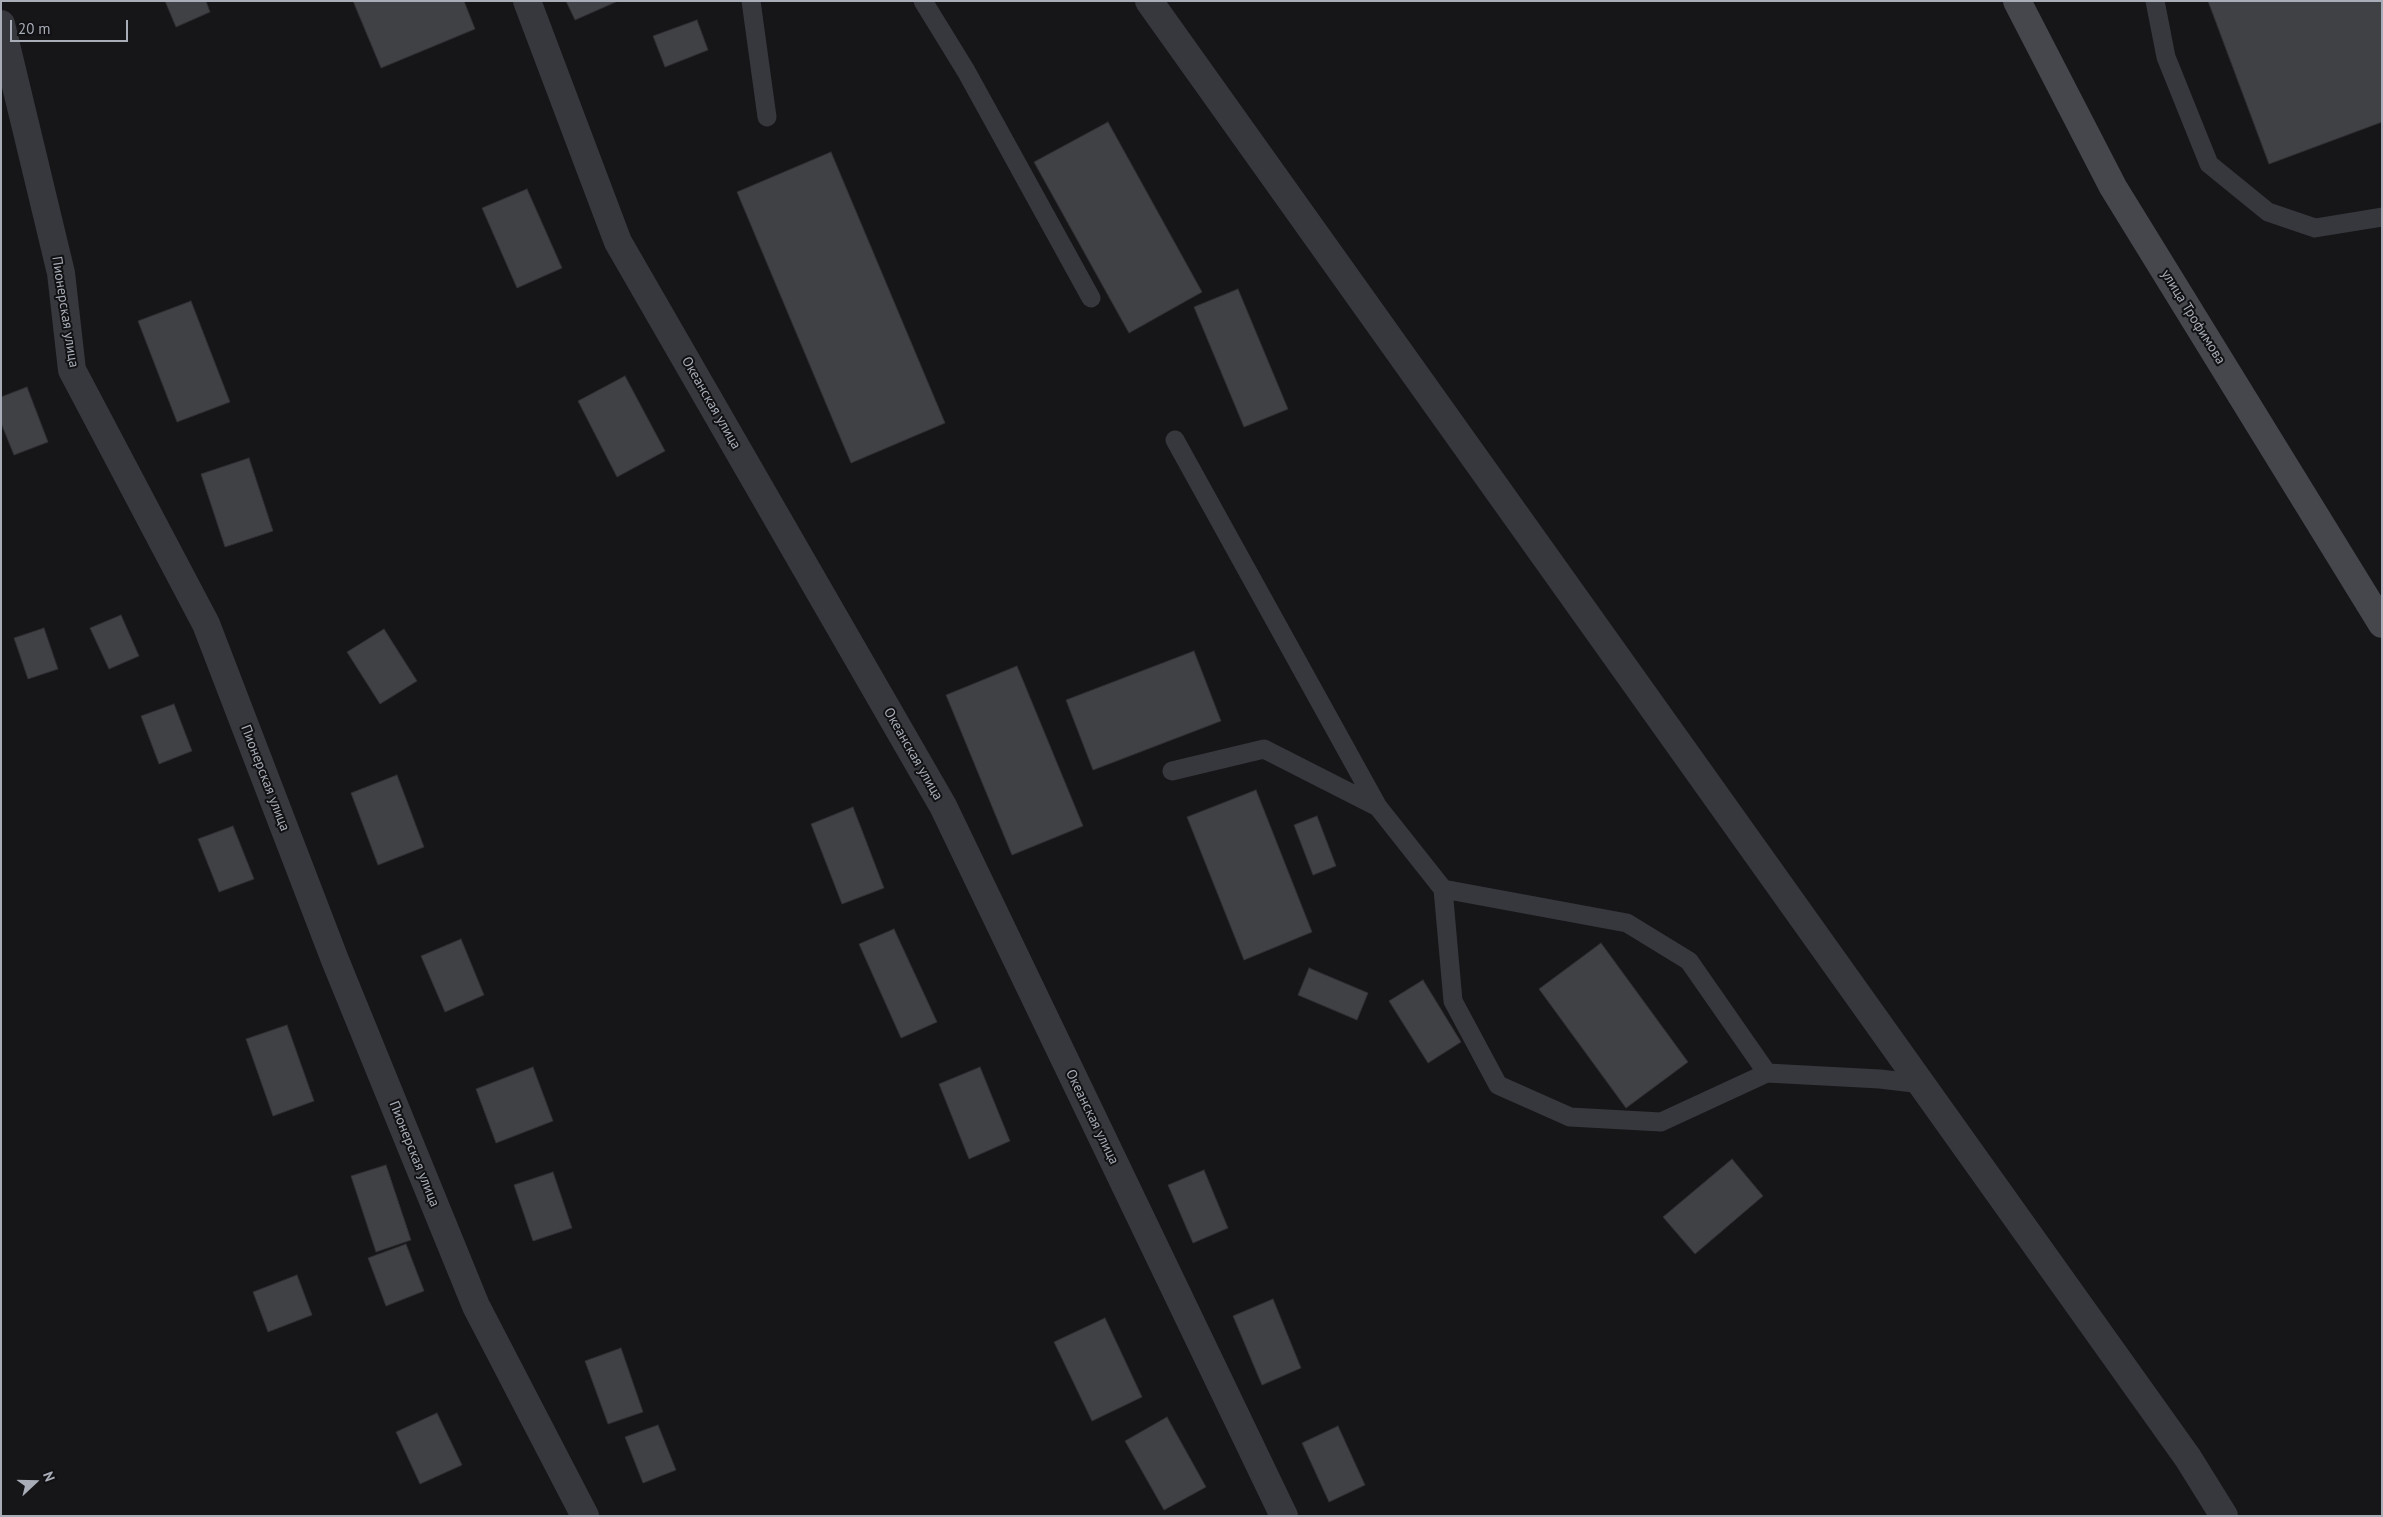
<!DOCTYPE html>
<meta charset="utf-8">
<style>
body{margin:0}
#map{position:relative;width:2383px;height:1517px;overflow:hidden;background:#161618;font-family:"PT Sans",sans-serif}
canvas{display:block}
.frame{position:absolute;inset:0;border:2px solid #a8adb8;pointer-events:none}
.north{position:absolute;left:10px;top:1457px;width:50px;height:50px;-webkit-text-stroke:4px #111113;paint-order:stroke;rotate:69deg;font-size:14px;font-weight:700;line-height:20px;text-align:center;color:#a8adb8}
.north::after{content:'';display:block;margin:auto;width:18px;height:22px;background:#a8adb8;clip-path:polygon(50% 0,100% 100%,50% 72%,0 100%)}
.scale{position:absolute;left:10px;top:20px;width:118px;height:22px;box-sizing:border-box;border:2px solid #a8adb8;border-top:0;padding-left:6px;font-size:15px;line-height:18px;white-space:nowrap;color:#a8adb8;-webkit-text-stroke:4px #111113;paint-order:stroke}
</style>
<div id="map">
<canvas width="2383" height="1517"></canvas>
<div class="frame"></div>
<div class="north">N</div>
<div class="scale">20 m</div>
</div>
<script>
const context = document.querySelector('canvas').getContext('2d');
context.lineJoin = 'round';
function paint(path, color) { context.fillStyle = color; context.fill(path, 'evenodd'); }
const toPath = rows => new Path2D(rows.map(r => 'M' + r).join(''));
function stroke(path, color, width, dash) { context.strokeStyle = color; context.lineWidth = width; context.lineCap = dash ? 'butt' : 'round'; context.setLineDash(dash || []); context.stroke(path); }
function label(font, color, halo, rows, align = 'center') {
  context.font = font + ' "PT Sans",sans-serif'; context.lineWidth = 4; context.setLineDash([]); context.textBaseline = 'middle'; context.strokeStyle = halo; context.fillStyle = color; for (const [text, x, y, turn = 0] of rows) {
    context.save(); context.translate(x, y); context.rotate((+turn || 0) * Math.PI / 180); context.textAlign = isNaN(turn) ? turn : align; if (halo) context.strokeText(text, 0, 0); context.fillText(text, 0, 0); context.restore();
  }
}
const building = toPath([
 [165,1,206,1,210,12,176,27,165,1],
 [353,1,464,1,475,29,381,68,353,1],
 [566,1,618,1,575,20,566,1],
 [2208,1,2382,1,2382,122,2269,164,2208,1],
 [697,20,708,50,665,67,653,36,697,20],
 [1108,122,1202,292,1129,333,1034,162,1108,122],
 [831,152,945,423,851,463,737,192,831,152],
 [527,189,562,268,517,288,482,208,527,189],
 [1238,289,1288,409,1244,427,1194,307,1238,289],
 [191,301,230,402,177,422,138,321,191,301],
 [625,376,665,451,617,477,578,401,625,376],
 [27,387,48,442,14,455,1,423,1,397,27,387],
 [249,458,273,531,225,547,201,474,249,458],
 [121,615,139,656,109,669,90,628,121,615],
 [44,628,58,669,28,679,14,638,44,628],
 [384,629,417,681,380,704,347,652,384,629],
 [1194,651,1221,721,1093,770,1066,700,1194,651],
 [1017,666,1083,826,1012,855,946,695,1017,666],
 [174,704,192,751,159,764,141,716,174,704],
 [397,775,424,847,378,865,351,793,397,775],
 [1256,790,1312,932,1244,960,1187,817,1256,790],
 [853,807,884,888,842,904,811,824,853,807],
 [1317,816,1336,866,1313,875,1294,825,1317,816],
 [233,826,254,879,219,892,198,839,233,826],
 [894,929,937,1022,901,1038,859,944,894,929],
 [461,939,484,995,445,1012,421,956,461,939],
 [1601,943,1688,1062,1626,1108,1539,989,1601,943],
 [1309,968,1368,993,1357,1020,1298,995,1309,968],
 [1423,980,1461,1042,1428,1063,1389,1001,1423,980],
 [287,1025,314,1101,273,1116,246,1039,287,1025],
 [533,1067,553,1121,496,1143,476,1089,533,1067],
 [980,1067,1010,1141,969,1159,939,1084,980,1067],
 [1732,1159,1763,1196,1695,1254,1663,1217,1732,1159],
 [386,1165,411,1240,376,1252,351,1176,386,1165],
 [1204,1170,1228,1228,1193,1243,1168,1185,1204,1170],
 [553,1172,572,1228,533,1241,514,1185,553,1172],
 [406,1244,424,1291,386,1306,368,1258,406,1244],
 [297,1275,312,1315,268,1332,253,1292,297,1275],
 [1273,1299,1301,1368,1262,1385,1233,1316,1273,1299],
 [1105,1318,1142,1397,1092,1421,1054,1342,1105,1318],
 [621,1348,643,1412,608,1424,585,1361,621,1348],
 [437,1413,462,1465,420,1484,396,1432,437,1413],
 [1167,1417,1206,1487,1164,1510,1125,1441,1167,1417],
 [658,1425,676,1470,643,1483,625,1437,658,1425],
 [1338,1426,1365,1485,1329,1502,1302,1443,1338,1426]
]);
const lane = toPath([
 [751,1,767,117],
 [923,1,966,71,1091,298],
 [2155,1,2166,57,2209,164,2268,212,2315,228,2382,217],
 [1175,440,1378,807,1443,889,1627,923,1689,961,1767,1073,1880,1079,1922,1084],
 [1172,771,1264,749,1378,807],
 [1443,889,1453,1001,1498,1085,1570,1117,1661,1122,1767,1073]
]);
const street = toPath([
 [527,1,618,242,943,806,1284,1516],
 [1149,1,2188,1458,2224,1516],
 [1,24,61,273,72,370,206,624,335,960,476,1306,585,1516]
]);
const secondary = toPath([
 [2017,1,2113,187,2382,624]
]);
const streetNames = [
 ["Пионерская улица",65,312,81],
 ["улица Трофимова",2193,317,58],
 ["Океанская улица",711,403,60],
 ["Океанская улица",913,754,60],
 ["Пионерская улица",265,778,69],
 ["Океанская улица",1092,1117,64],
 ["Пионерская улица",414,1154,68]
];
paint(building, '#404145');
stroke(building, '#303034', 1);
stroke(lane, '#37383d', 19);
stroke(street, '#37383d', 28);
stroke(secondary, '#45474d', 28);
label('14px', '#a8adb8', '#111113', streetNames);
</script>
